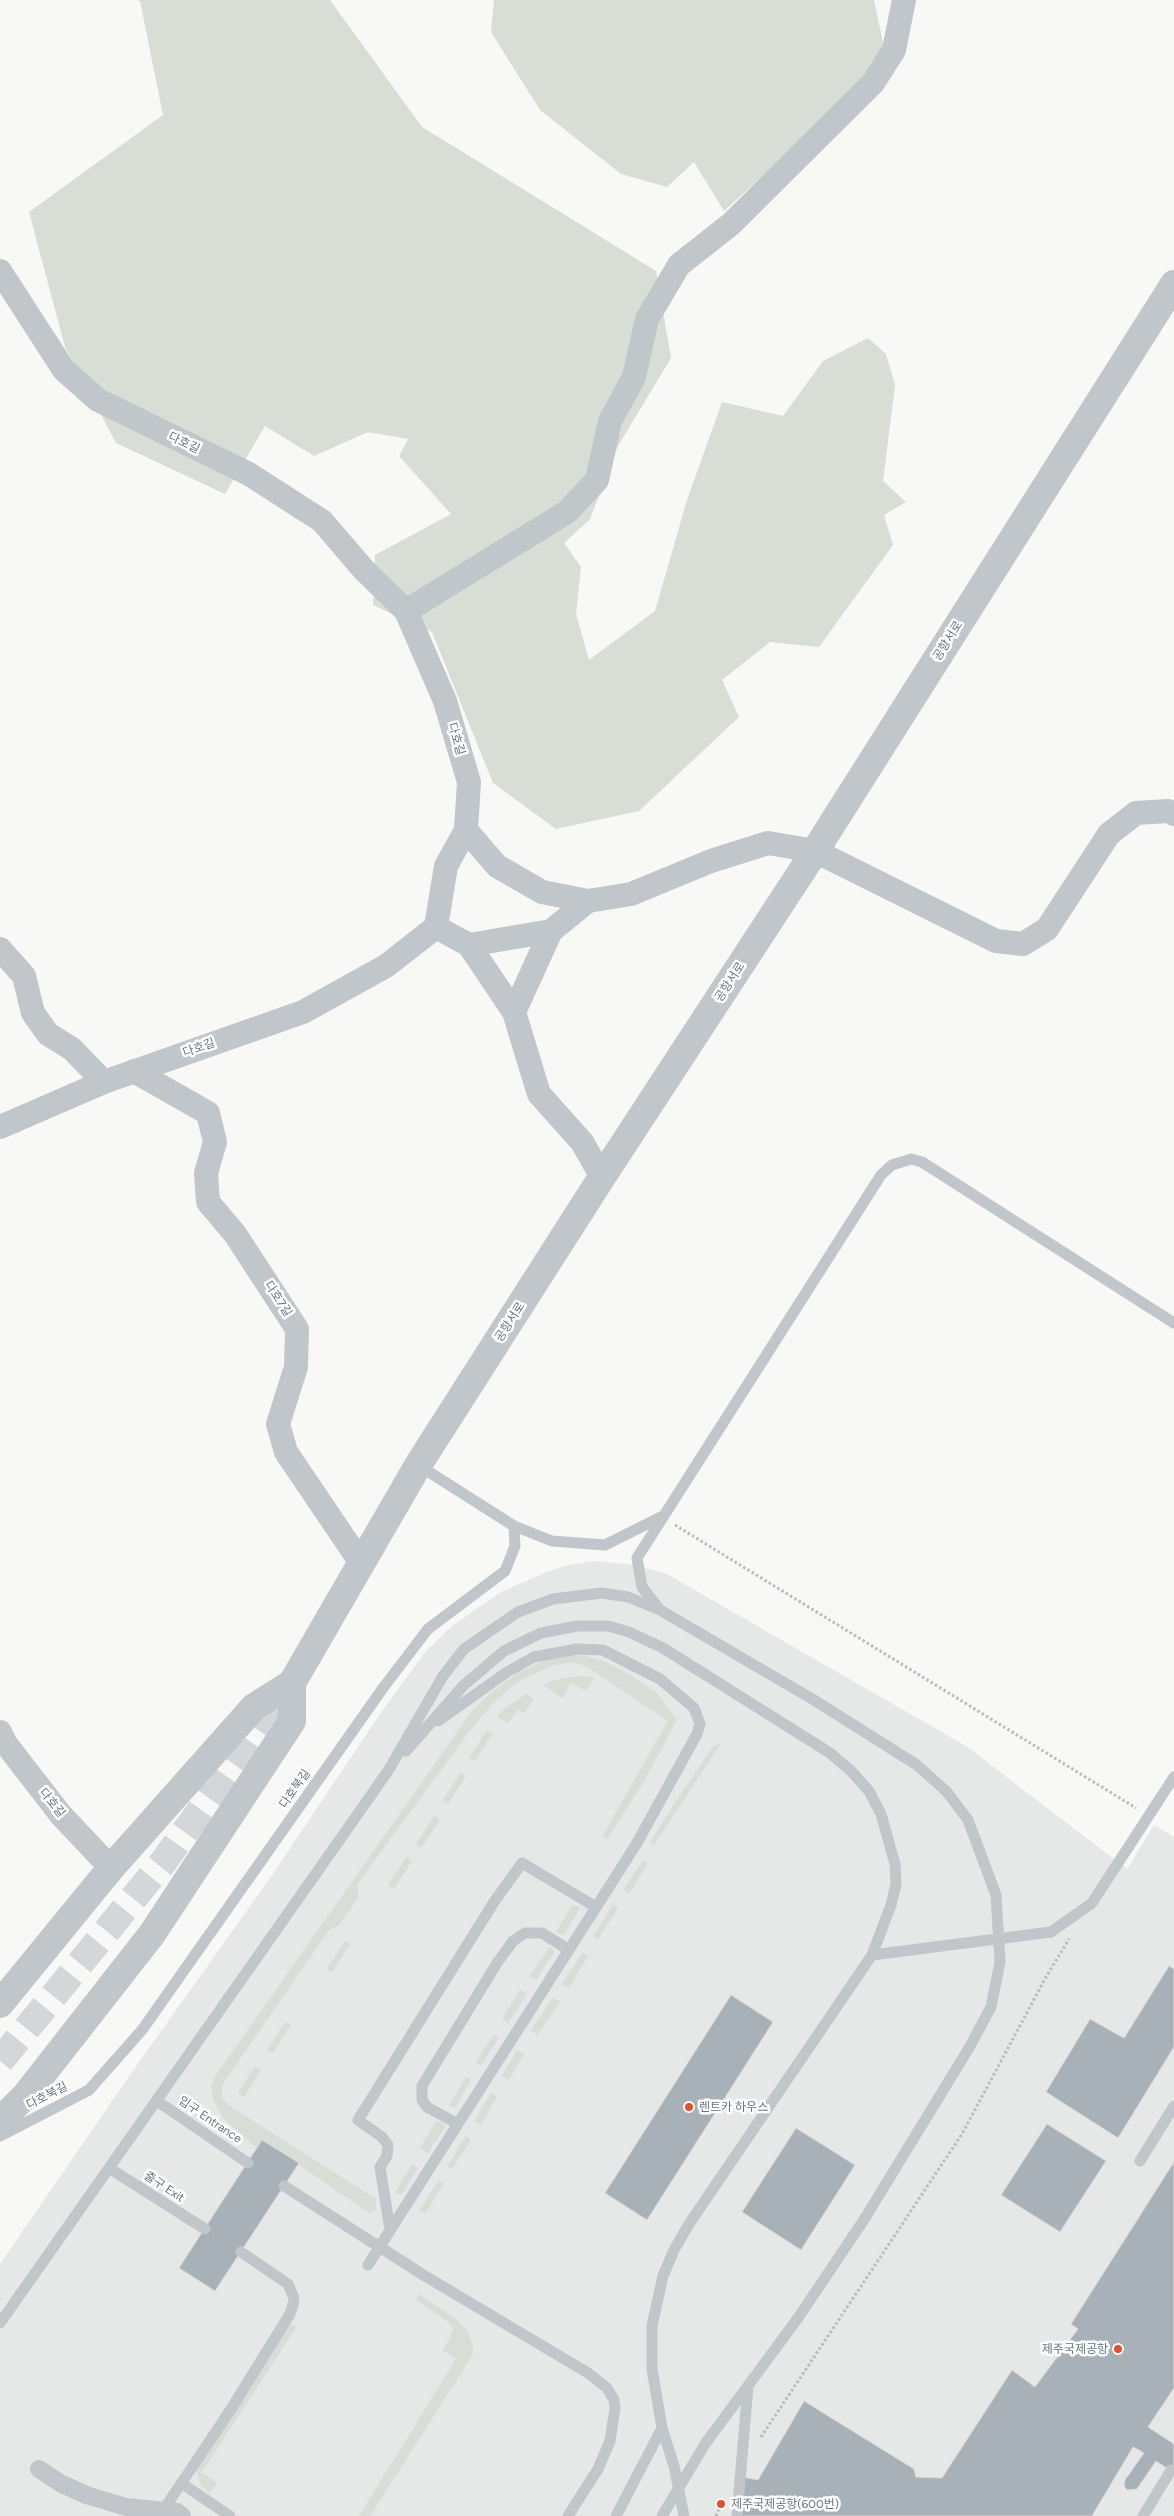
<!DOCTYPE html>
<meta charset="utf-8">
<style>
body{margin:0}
canvas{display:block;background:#f8f8f6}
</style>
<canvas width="1174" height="2516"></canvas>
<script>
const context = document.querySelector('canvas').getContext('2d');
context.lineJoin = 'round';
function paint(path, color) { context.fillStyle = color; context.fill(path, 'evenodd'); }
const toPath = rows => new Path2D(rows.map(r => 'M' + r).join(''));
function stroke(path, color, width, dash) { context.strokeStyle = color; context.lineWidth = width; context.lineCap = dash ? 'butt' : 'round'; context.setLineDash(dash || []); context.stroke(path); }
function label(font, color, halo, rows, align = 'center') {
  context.font = font + ' Figtree,"Noto Sans KR",sans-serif'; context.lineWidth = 5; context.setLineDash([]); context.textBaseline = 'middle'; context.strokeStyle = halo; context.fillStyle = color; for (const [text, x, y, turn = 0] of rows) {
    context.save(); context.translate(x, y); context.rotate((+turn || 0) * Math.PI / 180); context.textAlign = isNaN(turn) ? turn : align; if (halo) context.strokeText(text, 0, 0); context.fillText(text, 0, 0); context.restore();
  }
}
const built = toPath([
 [593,1561,627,1564,665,1573,966,1746,1127,1869,1154,1825,1174,1837,1174,2516,0,2516,0,2264,132,2072,266,1884,382,1711,426,1651,451,1627,499,1593,544,1573,564,1566]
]);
const green = toPath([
 [136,0,330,0,422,127,656,271,671,358,618,446,590,519,564,543,581,567,576,614,589,660,655,611,687,500,722,402,783,416,823,361,868,338,886,354,895,385,883,481,906,502,884,515,893,545,819,647,770,642,722,680,739,717,639,811,556,829,493,783,432,632,373,605,375,555,451,514,399,456,408,439,368,432,314,456,265,426,225,494,116,443,65,347,29,212,163,115,140,1],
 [494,0,874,0,887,62,724,211,694,162,667,187,621,174,540,110,491,32],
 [565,1655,586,1656,606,1662,629,1674,657,1693,677,1720,643,1783,607,1839,602,1837,668,1721,586,1666,572,1662,551,1666,517,1682,493,1703,468,1733,357,1885,359,1897,339,1925,329,1930,222,2085,222,2097,228,2105,376,2199,376,2209,369,2213,263,2140,257,2148,223,2118,213,2098,211,2087,214,2078,472,1711,489,1694,516,1674,538,1663],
 [576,1676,594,1677,586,1691,571,1683,562,1698,543,1685,554,1680],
 [526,1694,534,1699,524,1713,518,1710,508,1723,497,1717,503,1710],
 [487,1730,493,1733,475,1761,469,1758],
 [721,1743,654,1845,650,1842,676,1801,713,1747],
 [461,1772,466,1776,448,1804,443,1800],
 [434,1816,440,1820,421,1848,416,1844],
 [406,1857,412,1861,394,1889,388,1886],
 [643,1860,648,1863,629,1894,623,1890],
 [573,1904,580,1908,563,1936,556,1932],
 [613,1905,618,1908,598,1939,593,1936],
 [345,1941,350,1944,332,1972,327,1969],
 [549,1947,555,1951,536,1980,530,1976],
 [582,1953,588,1956,569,1988,562,1984],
 [520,1990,527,1994,508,2023,502,2019],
 [553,1998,560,2002,537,2035,531,2030],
 [285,2022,291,2025,273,2053,267,2050],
 [494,2034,499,2037,481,2066,476,2062],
 [517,2050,524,2054,509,2080,502,2076],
 [255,2066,261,2070,244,2097,238,2093],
 [466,2077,471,2080,455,2108,449,2105],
 [491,2093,497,2096,481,2125,474,2121],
 [437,2120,446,2125,428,2153,420,2148],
 [466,2136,471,2140,452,2169,447,2166],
 [412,2164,418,2168,401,2195,395,2192],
 [439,2180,444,2183,425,2214,419,2211],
 [419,2294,457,2320,468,2332,473,2347,472,2356,370,2516,359,2516,456,2359,442,2350,449,2341,453,2328,448,2322,416,2300],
 [290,2324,297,2326,202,2472,217,2483,209,2493,201,2485,196,2470]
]);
const building = toPath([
 [1169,1966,1174,1969,1174,2047,1118,2138,1046,2092,1090,2019,1124,2038,1169,1966],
 [731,1995,773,2022,647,2220,605,2193,731,1995],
 [1047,2124,1106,2161,1060,2232,1001,2195,1047,2124],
 [796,2128,855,2165,801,2250,742,2212,796,2128],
 [262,2140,299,2163,215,2291,179,2268,262,2140],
 [1174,2162,1174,2388,1148,2427,1174,2444,1174,2473,1156,2461,1137,2489,1127,2490,1124,2486,1125,2480,1144,2453,1133,2447,1092,2516,739,2516,742,2477,758,2480,804,2401,914,2469,916,2477,942,2478,1012,2370,1035,2387,1078,2329,1071,2324,1174,2162]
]);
const tertiaryTunnel = toPath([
 [0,2061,164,1861,292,1683]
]);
const path = toPath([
 [675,1525,1136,1808],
 [761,2437,962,2134,1046,1977,1069,1939],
 [716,2516,720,2507]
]);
const service = toPath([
 [514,1526,552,1541,605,1545,661,1517],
 [660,1610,642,1587,637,1558,881,1175,892,1165,911,1159,922,1162,1174,1323],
 [406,1751,464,1685,504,1651,541,1633,577,1626,608,1626,629,1632,663,1648,830,1753,851,1771,869,1791,881,1814,895,1864,896,1884,891,1905,872,1955,689,2224,674,2250,663,2276,652,2326,652,2369,662,2428,674,2466,684,2516],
 [872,1955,1051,1932,1092,1903,1174,1777],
 [157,2101,248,2163],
 [458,2124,427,2107,422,2100,422,2086,497,1963,513,1941,525,1933,542,1933,569,1950],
 [0,2136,89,2090,142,2030,383,1688,428,1629,505,1571,515,1546,514,1526,418,1465],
 [1140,2161,1174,2106],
 [109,2168,205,2229],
 [284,2186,425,2276,588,2373,607,2388,614,2400,615,2408,610,2441,598,2469,568,2516],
 [390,2230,380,2167,387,2156,388,2145,382,2137,358,2120,494,1902,522,1863,596,1907],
 [368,2265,637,1843,697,1734,700,1724,694,1708,660,1679,603,1650,577,1649,534,1657,507,1672,438,1721],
 [0,2323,388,1771,443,1676,464,1649,518,1612,553,1599,602,1593,628,1597,660,1610,814,1700,917,1765,947,1792,968,1820,996,1895,1000,1962,991,2007,969,2048,865,2218,798,2318,705,2444,662,2516],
 [181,2483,230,2516],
 [160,2515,231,2409,290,2314,293,2305,294,2298,288,2284,241,2252],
 [616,2516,662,2428],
 [737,2516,748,2386],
 [1143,2516,1171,2470]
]);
const pedestrian = toPath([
 [39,2469,60,2483,86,2495,126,2507,177,2512,182,2516]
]);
const minor = toPath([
 [0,271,64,370,98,400,249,474,322,521,364,570,406,611,445,701,469,782,466,830,446,866,436,927,386,966,303,1012,104,1082,0,1127],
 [406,611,567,512,597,480,610,421,634,377,647,319,679,265,731,224,873,83,894,50,904,0],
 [466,830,497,866,542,892,588,901,631,894,711,861,768,843,815,851,996,941,1023,944,1047,929,1109,834,1136,813,1168,811,1174,814],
 [436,927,469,945,514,1012,539,1094,582,1142,602,1177],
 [469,945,551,931],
 [0,949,24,976,33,1013,48,1034,72,1049,104,1082],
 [514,1012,551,931,588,901],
 [134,1071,208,1113,215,1142,206,1173,208,1202,235,1234,297,1329,296,1367,278,1424,286,1452,361,1563],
 [0,1732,6,1744,61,1815,111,1868]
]);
const tertiary = toPath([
 [0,2004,111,1868,254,1707,292,1683,420,1462,602,1177,815,851,1174,284],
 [0,2121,26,2095,152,1934,292,1721,292,1683]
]);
const markers = [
 [689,2107,5,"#e64f28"],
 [1118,2349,5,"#e64f28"],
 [721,2504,5,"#e64f28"]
];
const streetNames = [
 ["다호길",184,443,26],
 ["공항서로",948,641,-58],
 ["다호길",456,739,74],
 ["공항서로",730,982,-57],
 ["다호길",199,1048,-19],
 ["다호7길",278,1299,57],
 ["공항서로",510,1322,-57],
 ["다호북길",295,1789,-55],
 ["다호길",52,1803,51],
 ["다호북길",47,2096,-27],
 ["입구 Entrance",210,2120,34],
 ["출구 Exit",164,2187,33]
];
const poiNames = [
 ["렌트카 하우스",699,2107],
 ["제주국제공항",1108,2349,"right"],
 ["제주국제공항(600번)",731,2504]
];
paint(built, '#e6e7e7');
paint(green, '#d8ddd5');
paint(building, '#a8b1b7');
stroke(building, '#dadad8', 1);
stroke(tertiaryTunnel, '#d3d7d9', 28, [28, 14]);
stroke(path, '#b9bdc0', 3, [2.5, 2.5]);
stroke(service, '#c1c6ca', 11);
stroke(pedestrian, '#c1c6ca', 18);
stroke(minor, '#c1c6ca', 24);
stroke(tertiary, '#c1c6ca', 28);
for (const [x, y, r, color] of markers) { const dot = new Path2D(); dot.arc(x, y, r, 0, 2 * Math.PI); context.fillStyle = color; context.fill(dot); stroke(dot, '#fff', 2); }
label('12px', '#637581', '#fff', streetNames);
label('12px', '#637581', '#fff', poiNames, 'left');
</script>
